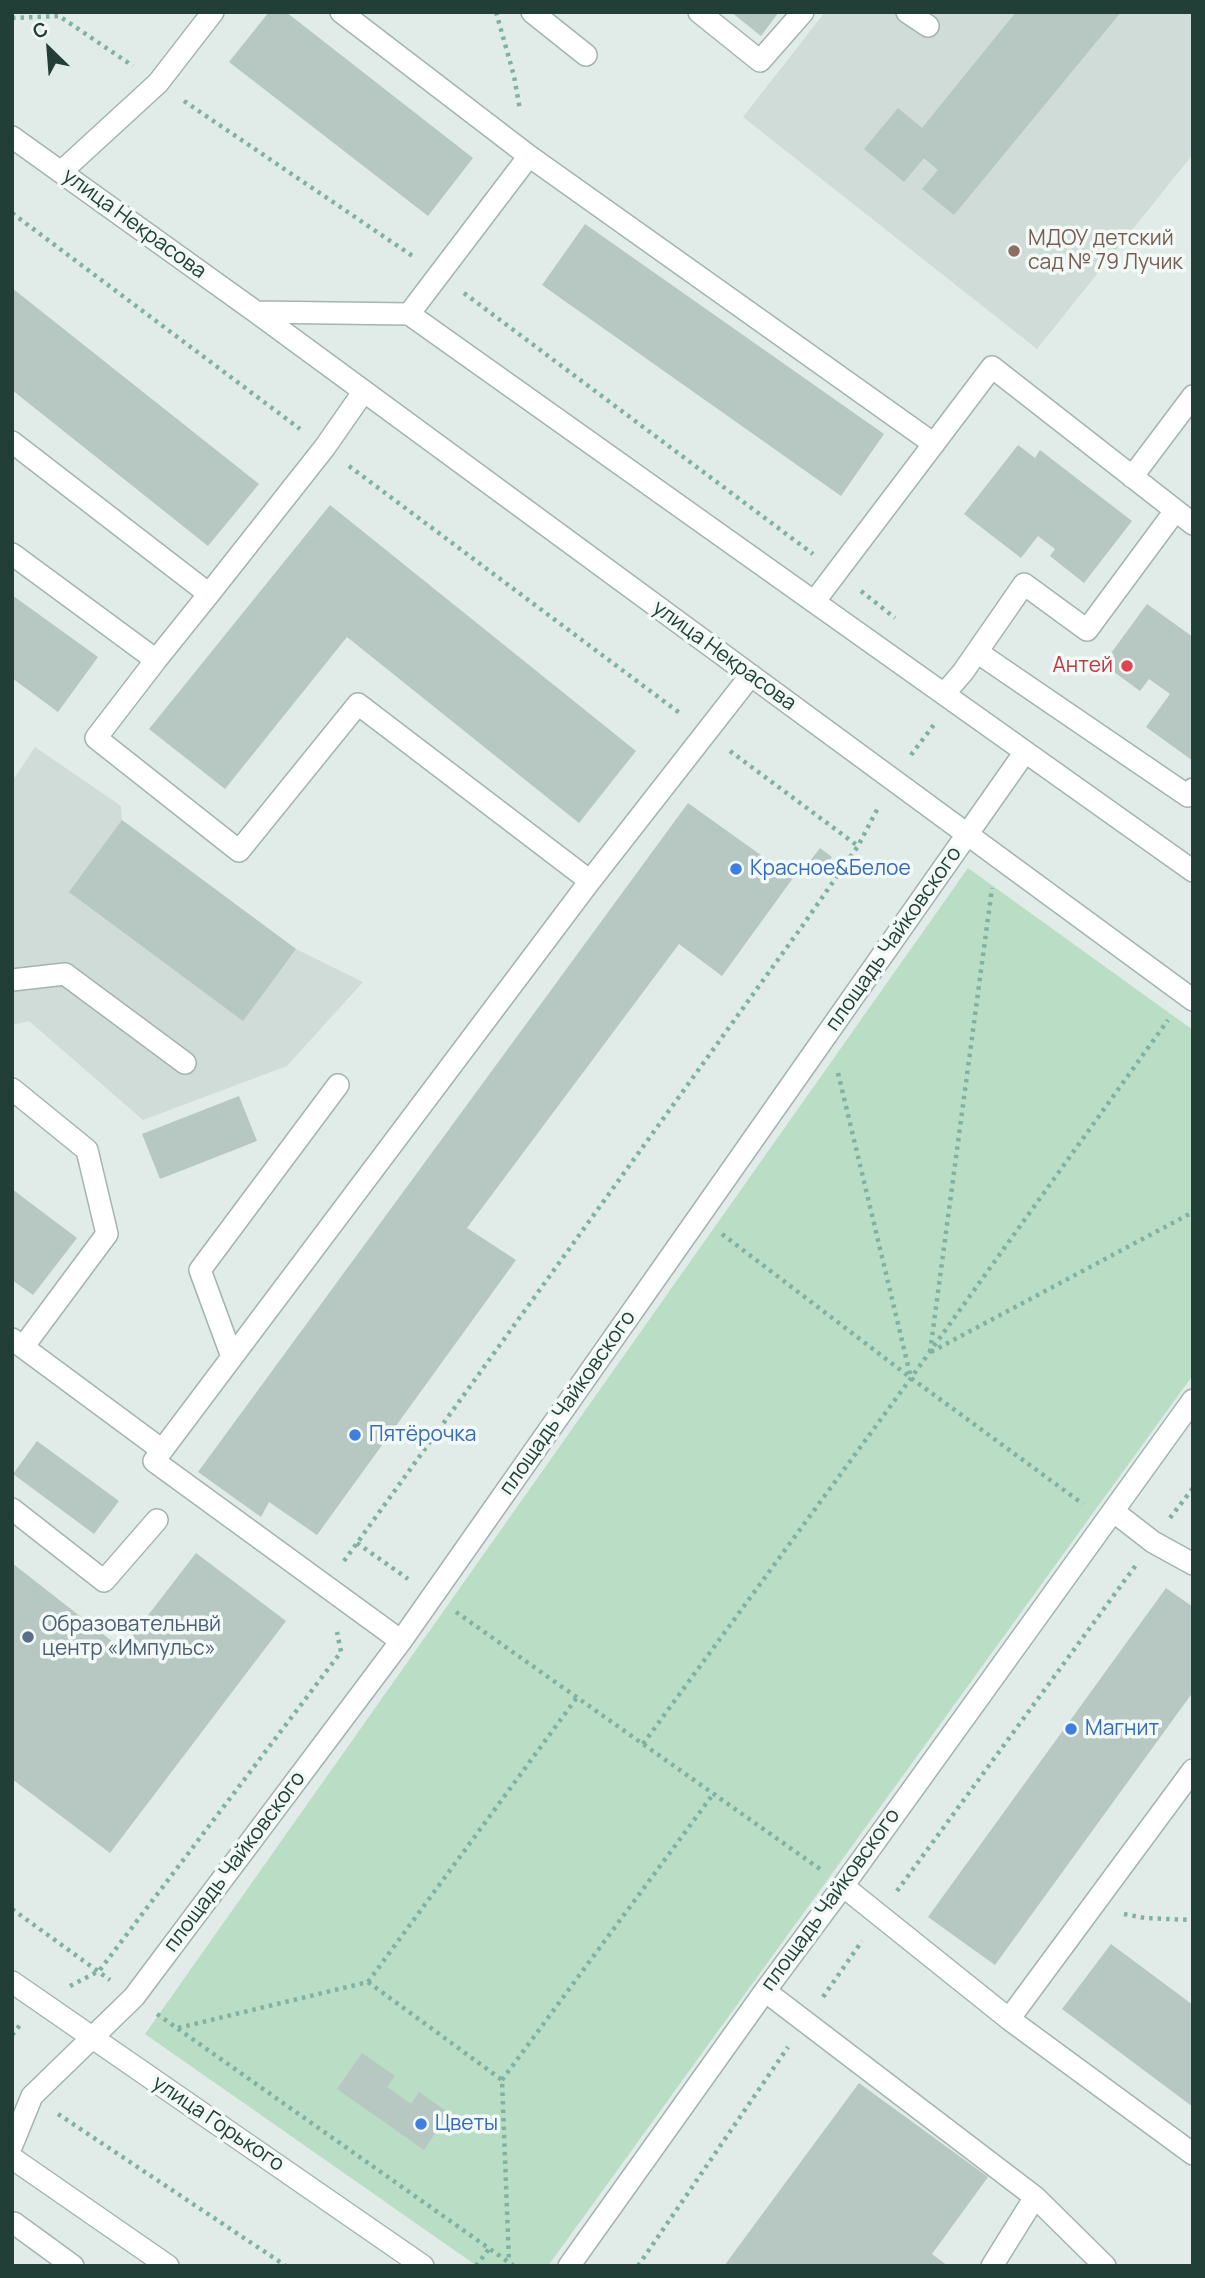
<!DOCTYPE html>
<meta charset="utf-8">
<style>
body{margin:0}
#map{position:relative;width:1205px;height:2278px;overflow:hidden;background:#e1ece8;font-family:Manrope,sans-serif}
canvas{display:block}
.frame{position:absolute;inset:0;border:14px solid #213e37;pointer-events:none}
.north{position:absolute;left:14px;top:14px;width:70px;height:70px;-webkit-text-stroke:5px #f2f9f6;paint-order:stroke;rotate:335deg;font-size:19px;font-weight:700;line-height:28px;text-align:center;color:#213e37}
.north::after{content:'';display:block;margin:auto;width:24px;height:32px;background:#213e37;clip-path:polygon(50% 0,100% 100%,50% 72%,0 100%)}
</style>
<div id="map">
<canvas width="1205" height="2278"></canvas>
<div class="frame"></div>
<div class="north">С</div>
</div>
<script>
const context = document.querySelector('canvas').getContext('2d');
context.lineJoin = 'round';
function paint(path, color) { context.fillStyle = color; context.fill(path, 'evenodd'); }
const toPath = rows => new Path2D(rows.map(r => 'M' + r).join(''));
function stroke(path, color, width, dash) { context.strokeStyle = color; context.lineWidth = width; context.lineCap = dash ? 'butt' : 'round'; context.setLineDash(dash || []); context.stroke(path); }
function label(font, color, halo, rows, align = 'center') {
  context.font = font + ' Manrope,sans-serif'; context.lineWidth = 7; context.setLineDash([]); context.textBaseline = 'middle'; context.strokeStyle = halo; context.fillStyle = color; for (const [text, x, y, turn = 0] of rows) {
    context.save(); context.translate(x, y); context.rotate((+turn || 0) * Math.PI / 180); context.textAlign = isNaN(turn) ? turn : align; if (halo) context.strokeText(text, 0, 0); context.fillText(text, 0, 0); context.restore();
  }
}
const built = toPath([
 [825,12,1193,12,1193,154,1037,349,743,117],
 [35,747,121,806,122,820,296,949,363,982,287,1066,143,1120,29,1021,12,1025,12,782]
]);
const green = toPath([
 [968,868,1193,1030,1193,1375,548,2266,477,2266,145,2034]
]);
const building = toPath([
 [269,12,286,12,473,158,428,216,229,62],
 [731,12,779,12,761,36],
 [1016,12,1121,12,954,215,922,189,938,170,924,158,904,182,864,149,898,108,922,128],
 [585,224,884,434,841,496,542,285],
 [12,288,259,484,208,546,12,390],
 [1018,445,1035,458,1040,450,1132,521,1084,583,1050,556,1055,549,1038,536,1021,558,964,514],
 [330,505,636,751,579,823,347,637,225,789,149,729],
 [12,595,98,657,58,712,12,678],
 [1147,604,1193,637,1193,761,1146,727,1170,694,1149,679,1140,691,1103,664],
 [688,803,793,878,722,976,679,944,467,1228,516,1260,317,1535,269,1502,261,1517,198,1472],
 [122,820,296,949,243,1021,69,892],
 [820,848,832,857,816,878,804,869],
 [239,1096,257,1141,160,1179,142,1134],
 [12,1189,77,1238,33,1295,12,1280],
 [37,1441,119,1501,94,1534,13,1474],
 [196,1553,286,1621,110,1853,12,1779,12,1563,122,1649],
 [1166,1588,1193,1607,1193,1692,995,1965,928,1917],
 [1111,1944,1193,2005,1193,2107,1062,2009],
 [362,2053,395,2076,387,2087,411,2104,419,2092,449,2113,424,2150,337,2089],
 [859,2083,988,2177,932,2254,948,2266,724,2266]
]);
const path = toPath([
 [496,12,514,76,520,110],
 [12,18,59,16,133,66],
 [184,101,414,257],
 [12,213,300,429],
 [464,293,813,554],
 [349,466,681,714],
 [861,591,895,618],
 [730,751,858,846],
 [911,755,936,722],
 [838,1073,911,1378],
 [722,1234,911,1378,1083,1504],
 [930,1352,992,888],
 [931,1352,1193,1212],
 [1170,1518,1193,1488],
 [357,1543,408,1579],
 [344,1561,803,925,858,846,879,806],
 [456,1612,820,1869],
 [643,1744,911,1378,1168,1020],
 [897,1891,1136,1565],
 [12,1909,110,1980],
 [1124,1914,1145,1918,1193,1920],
 [368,1982,578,1696],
 [70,1986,99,1971,341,1652,337,1632],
 [823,1997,862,1941],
 [157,2014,514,2266],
 [178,2028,368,1982,502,2080,509,2262],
 [12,2035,20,2025],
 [502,2080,714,1793],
 [58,2114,286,2266],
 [476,2266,489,2249],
 [638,2266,788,2047]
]);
const minor = toPath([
 [341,12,529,156,934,444],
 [532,12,586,55],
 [699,12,760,61,803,12],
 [907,12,928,26],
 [12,137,256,312,1193,1000],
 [61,172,158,83,213,12],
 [256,312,409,314,1193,871],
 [409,314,529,156],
 [12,442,209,594,325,447,364,391],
 [1132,477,1193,396],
 [12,554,156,660,209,594],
 [814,602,992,367,1193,524],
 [977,652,1188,796,1193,789],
 [156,660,96,738,239,851,358,704,590,881,154,1461,401,1641],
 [944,694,963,672,1024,584,1087,630,1175,511],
 [590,881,751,675],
 [12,980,65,974,185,1063],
 [12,1089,87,1150,107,1234,23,1347],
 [12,1339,162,1450],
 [232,1357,200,1270,338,1085],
 [12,1509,104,1581,157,1520],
 [1113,1511,1153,1542,1193,1564],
 [843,1886,1009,2019,1193,2154],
 [12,1982,423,2266],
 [765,1991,1035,2197,992,2266],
 [1009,2019,1193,1770],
 [12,2145,32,2096,134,1997,401,1641,1025,752],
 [12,2158,168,2266],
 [1035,2197,1105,2266],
 [14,2223,73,2266],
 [569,2266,765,1991,843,1886,1193,1400]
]);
const markers = [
 [1014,251,7,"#8d6e63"],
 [1127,666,7,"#e0444e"],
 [736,869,7,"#3f7fe0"],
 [355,1435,7,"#3f7fe0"],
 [28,1637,7,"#5c6f8a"],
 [1071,1729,7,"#3f7fe0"],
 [421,2124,7,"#3f7fe0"]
];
const streetNames = [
 ["улица Некрасова",134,224,36],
 ["улица Некрасова",724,656,36],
 ["площадь Чайковского",894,939,-55],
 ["площадь Чайковского",568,1403,-55],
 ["площадь Чайковского",235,1862,-53],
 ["площадь Чайковского",831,1900,-54],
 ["улица Горького",218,2124,34]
];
const educationNames = [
 ["МДОУ детский",1028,239],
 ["сад № 79 Лучик",1028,263]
];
const healthNames = [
 ["Антей",1113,666]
];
const shopNames = [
 ["Красное&Белое",750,869],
 ["Пятёрочка",369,1435],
 ["Магнит",1085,1729],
 ["Цветы",435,2124]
];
const serviceNames = [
 ["Образовательнвй",42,1625],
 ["центр «Импульс»",42,1649]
];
paint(built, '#d0dcd7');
paint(green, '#badec5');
paint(building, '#b7c7c1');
stroke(minor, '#a4b4af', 24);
stroke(path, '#81b1a3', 4.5, [3.5, 5]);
stroke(minor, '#fff', 21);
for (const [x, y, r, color] of markers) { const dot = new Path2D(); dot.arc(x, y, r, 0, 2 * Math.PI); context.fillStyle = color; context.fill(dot); stroke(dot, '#f2f9f6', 2.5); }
label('21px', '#213e37', '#f2f9f6', streetNames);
label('21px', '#785e54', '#f2f9f6', educationNames, 'left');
label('21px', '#be3a42', '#f2f9f6', healthNames, 'right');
label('21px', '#366cbe', '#f2f9f6', shopNames, 'left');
label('21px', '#4e5e75', '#f2f9f6', serviceNames, 'left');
</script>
